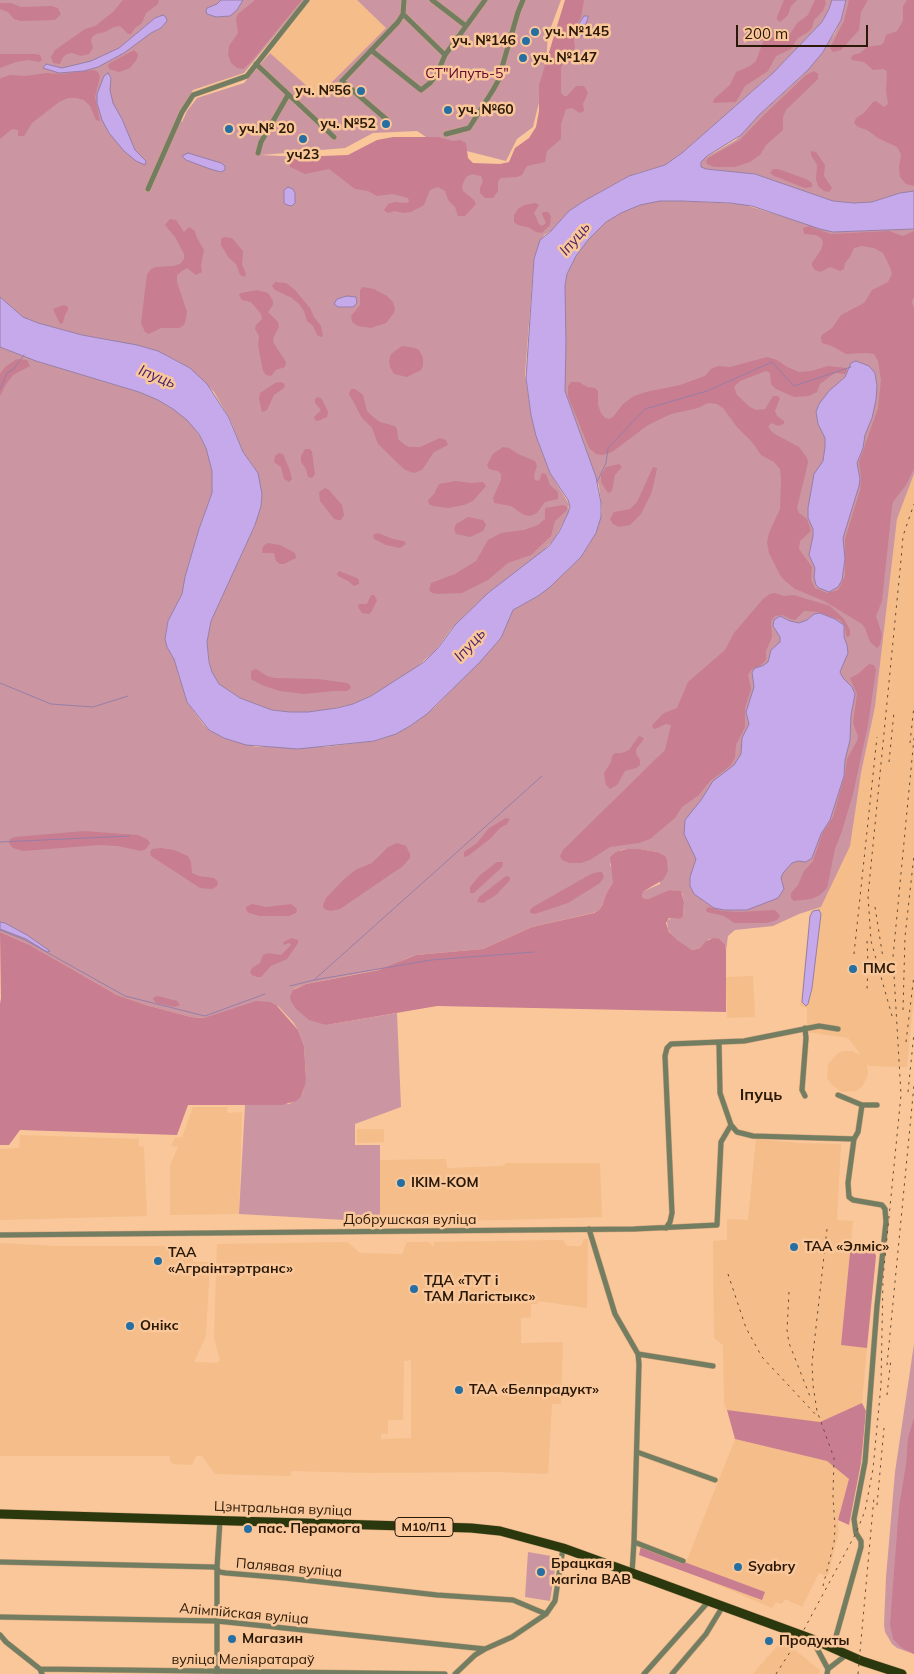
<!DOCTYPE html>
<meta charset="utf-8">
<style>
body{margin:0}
#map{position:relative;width:914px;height:1674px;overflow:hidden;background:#f9c79a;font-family:Mulish,sans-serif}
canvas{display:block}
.scale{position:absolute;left:736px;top:25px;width:132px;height:22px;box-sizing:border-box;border:2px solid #2b1907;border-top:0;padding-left:6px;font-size:15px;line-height:18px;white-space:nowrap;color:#2b1907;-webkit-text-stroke:4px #f9c79a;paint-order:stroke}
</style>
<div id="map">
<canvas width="914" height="1674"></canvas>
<div class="scale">200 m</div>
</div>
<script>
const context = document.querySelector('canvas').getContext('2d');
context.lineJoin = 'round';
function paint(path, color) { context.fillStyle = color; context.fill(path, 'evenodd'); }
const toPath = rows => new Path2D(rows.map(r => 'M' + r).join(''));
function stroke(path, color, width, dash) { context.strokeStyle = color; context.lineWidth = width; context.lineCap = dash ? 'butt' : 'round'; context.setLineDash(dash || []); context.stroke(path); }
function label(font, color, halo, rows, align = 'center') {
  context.font = font + ' Mulish,sans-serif'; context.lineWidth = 5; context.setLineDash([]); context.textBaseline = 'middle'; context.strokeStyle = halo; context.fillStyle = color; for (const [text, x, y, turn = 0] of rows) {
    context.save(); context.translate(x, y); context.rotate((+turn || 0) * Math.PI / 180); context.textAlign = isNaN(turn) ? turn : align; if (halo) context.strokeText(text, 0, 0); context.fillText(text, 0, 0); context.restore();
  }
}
const built = toPath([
 [311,0,357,0,387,28,318,97,270,53],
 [914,474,914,995,907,1067,869,1066,867,1062,868,1075,862,1087,856,1091,842,1092,831,1084,827,1078,828,1064,838,1053,844,1051,852,1051,861,1055,848,1038,807,1032,807,1008,800,1006,810,911,821,907,861,773,875,707,897,519],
 [753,976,755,1017,727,1018,726,977],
 [193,1107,228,1107,227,1113,242,1112,239,1214,170,1215,170,1166,178,1147,171,1146,175,1138,182,1137],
 [357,1129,384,1129,384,1142,357,1143],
 [20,1135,139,1139,139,1146,144,1147,147,1216,0,1220,0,1149,19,1148],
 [756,1139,800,1143,841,1144,837,1220,853,1221,841,1344,867,1348,862,1403,820,1422,727,1410,724,1404,723,1345,714,1338,713,1241,727,1240,727,1219,748,1220],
 [446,1159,447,1168,502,1166,507,1163,600,1163,602,1217,503,1220,380,1222,380,1160],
 [584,1239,588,1239,587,1308,538,1301,537,1304,531,1304,531,1317,521,1318,521,1343,563,1342,561,1404,552,1404,548,1474,497,1472,366,1473,292,1471,290,1476,215,1474,202,1456,196,1456,192,1465,173,1464,170,1461,170,1456,0,1456,0,1243,56,1246,172,1246,176,1251,193,1251,193,1262,210,1262,206,1336,194,1362,216,1363,220,1361,214,1338,217,1244,347,1242,360,1253,402,1254,407,1242,429,1242,434,1247,434,1242,563,1240,567,1246,581,1246],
 [411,1360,411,1438,381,1439,381,1434,388,1434,388,1420,403,1420,404,1361],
 [735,1439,827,1461,849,1479,838,1520,839,1532,828,1576,819,1573,802,1607,785,1599,782,1604,776,1602,772,1608,683,1570],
 [782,1640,820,1670,819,1674,753,1674]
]);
const green = toPath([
 [0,0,304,0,244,73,193,90,178,116,182,122,187,111,197,98,244,83,270,53,318,96,386,28,357,0,561,0,548,35,545,78,533,127,517,139,506,161,435,143,417,131,373,133,345,148,261,155,511,168,538,144,568,0,832,0,829,9,822,22,773,73,682,153,665,165,637,173,623,179,584,201,569,211,551,231,544,235,534,259,525,374,531,415,540,447,550,473,569,504,568,513,555,538,543,551,488,593,451,629,435,651,413,670,371,696,353,704,326,710,299,713,272,710,240,698,219,684,214,677,210,667,207,642,211,621,255,525,262,500,254,467,243,452,231,421,214,392,190,368,166,355,144,347,82,335,38,323,23,317,0,297],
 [846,0,914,0,914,191,900,193,872,202,854,203,833,201,755,174,706,169,701,167,701,162,703,159,736,140,759,115,802,76,835,33,843,14],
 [660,201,681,201,742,204,833,232,914,229,914,474,897,519,875,707,861,773,850,846,821,907,799,914,773,926,735,930,728,936,726,951,725,944,720,939,709,939,700,948,692,950,682,945,672,936,668,929,667,921,671,918,680,919,683,917,684,902,682,893,673,890,648,899,643,898,642,895,644,891,660,884,657,852,640,849,627,849,621,850,610,864,613,872,613,882,606,894,602,906,599,910,593,913,532,927,483,949,416,955,408,958,387,968,306,984,296,988,293,990,326,1025,397,1013,401,1107,355,1124,355,1145,380,1145,380,1222,239,1214,245,1105,289,1104,301,1097,303,1092,306,1077,304,1046,298,1030,293,1022,278,1006,204,1018,191,1017,146,1005,117,995,30,945,0,932,0,347,36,361,139,392,158,400,181,414,194,427,203,441,209,455,212,471,212,493,199,529,185,577,182,594,168,621,165,639,167,647,174,659,187,702,203,724,209,730,224,738,256,747,325,747,374,741,388,737,410,726,435,707,501,638,513,610,538,596,555,582,581,557,596,533,602,511,599,486,565,391,565,280,572,262,581,248,599,228,613,217,631,208,650,202],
 [914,1344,914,1654,897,1648,892,1644,885,1632,884,1625,886,1577,895,1472],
 [528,1552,557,1557,550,1601,525,1597]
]);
const forest = toPath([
 [123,0,159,0,158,4,146,13,142,23,135,28,131,34,128,34,120,26,114,27,105,32,96,34,92,37,91,41,93,48,89,54,81,56,72,53,67,54,63,57,60,64,53,63,51,57,55,50,85,29,95,26,113,12],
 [255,0,302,0,250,63,243,69,237,68,231,63,228,55,229,46,238,33,236,19,238,14],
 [565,0,584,0,581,17,573,32,575,48,565,60,561,68,561,93,564,96,567,96,576,86,584,86,588,93,583,104,584,111,580,113,572,108,566,109,561,124,561,139,547,151,545,162,527,166,522,175,517,177,501,178,498,181,498,191,493,198,485,198,480,193,480,188,483,181,481,176,472,174,466,177,462,186,463,191,474,200,476,204,465,216,458,216,455,207,448,200,445,191,438,187,430,190,424,205,411,212,404,213,394,211,388,213,384,210,388,204,395,202,407,203,409,201,408,198,393,194,377,196,368,191,355,189,329,169,305,174,290,167,289,160,296,157,348,155,377,140,393,137,438,137,453,141,460,140,466,143,468,158,473,163,500,164,509,162,515,148,529,138,536,127,539,111,539,85],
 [784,0,797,0,791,6,788,15,780,22,777,20,777,17],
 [815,0,825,0,826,3,823,11,814,20,812,28,808,32,798,38,791,49,776,56,768,71,745,86,736,102,713,103,714,99,730,85,736,72,750,66,756,61,763,42,768,38,784,37,790,34,797,23,808,15],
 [849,0,868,0,861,12,859,30,841,50,833,52,830,48,844,21],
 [907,0,914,0,914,186,906,184,900,177,899,168,901,154,897,147,878,138,867,130,858,127,854,123,856,118,864,113,873,102,876,101,884,107,888,104,886,91,887,71,883,69,873,70,864,62,852,60,851,58,853,55,860,53,867,47,881,45,884,42,886,35,897,31,903,21,903,6],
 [0,3,11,3,21,7,52,6,58,8,61,14,55,20,21,21,14,19,8,12,0,9],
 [134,50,138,54,137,59,130,68,119,72,109,69,108,65,110,63],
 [0,54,35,54,40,55,42,60,39,62,29,60,16,62,0,68],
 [94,70,98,72,100,77,95,97,100,121,96,120,90,106,84,100,76,98,68,98,59,102,32,123,24,136,18,136,18,130,12,129,0,139,0,79,1,78,10,75,25,76,47,73,61,74],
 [814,71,818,74,818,79,786,110,783,117,783,130,766,145,760,155,750,162,735,167,714,167,707,164,706,161,708,158,740,140,763,116,806,75],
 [811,151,816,152,825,165,824,176,832,188,829,192,824,191,818,186,816,179,817,165,811,155],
 [773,169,778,169,806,179,812,183,812,187,805,188,774,176,770,173],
 [535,203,539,205,534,213,539,224,542,226,546,223,542,214,543,212,548,212,551,216,550,225,542,233,536,232,530,228,518,225,514,222,514,215,518,209,524,205],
 [170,219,176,220,184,232,189,227,195,231,197,238,204,250,201,266,202,272,196,275,187,268,182,271,177,275,177,282,187,312,185,323,183,326,179,328,161,328,149,334,145,332,141,323,147,274,151,269,156,267,173,266,180,264,184,259,184,254,175,237,165,225],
 [809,226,831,234,889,231,903,236,914,231,914,297,912,302,914,308,914,469,906,485,893,502,892,507,882,601,876,616,882,634,880,645,877,648,870,642,865,628,862,624,824,601,795,589,784,580,780,575,769,553,767,542,769,533,780,509,781,480,780,469,774,462,761,455,752,442,737,427,723,408,717,404,708,403,698,408,671,414,648,425,612,452,603,455,596,454,589,448,568,396,568,386,571,382,579,382,587,387,595,388,598,391,598,405,601,413,605,418,609,419,613,417,623,404,634,396,646,392,680,385,705,376,711,369,718,366,730,367,767,357,777,360,787,367,799,372,811,371,828,366,846,368,847,370,845,374,836,373,832,375,820,384,817,392,809,396,794,397,776,389,771,384,770,373,766,371,740,381,734,387,737,395,750,407,756,410,765,409,773,396,777,396,780,398,775,411,777,416,784,421,784,424,778,426,771,423,768,427,773,433,799,447,807,458,808,463,797,508,799,513,807,519,811,531,800,541,799,549,812,567,811,580,815,588,827,593,838,590,845,576,845,539,860,490,861,478,859,462,878,408,881,380,878,361,874,354,866,353,846,354,832,346,822,343,821,338,822,335,832,328,841,315,864,303,872,290,888,282,892,274,890,267,883,253,874,248,862,246,854,248,850,257,845,263,844,269,840,271,830,267,820,272,815,270,812,266,812,263,821,250,823,242,821,238,816,235,804,234,803,228],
 [224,237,232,238,243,251,242,264,246,274,245,277,240,275,236,264,229,258,221,245,221,239],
 [275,282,286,283,295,290,310,308,314,317,321,326,323,336,321,337,317,335,313,326,307,321,304,311,299,304,292,298,275,290,272,286],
 [363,287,374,289,387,296,393,302,395,309,394,313,386,323,371,328,358,326,352,322,351,316,360,305,360,290],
 [257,290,268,293,273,301,273,305,268,312,278,322,279,327,274,336,273,342,286,362,285,367,276,370,271,376,266,375,263,371,258,345,259,336,255,329,256,325,262,319,261,314,251,302,242,300,239,295,241,293],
 [64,305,68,307,68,310,65,315,63,323,60,324,53,309],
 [402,346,415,348,419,350,423,358,423,366,421,370,407,377,394,374,390,367,389,361,391,354],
 [17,359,27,360,30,366,13,375,6,384,0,396,0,374,5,367],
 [281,382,285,384,284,388,274,395,267,410,262,412,259,399,260,393,275,383],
 [351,389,355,389,363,395,367,411,372,416,380,422,395,426,397,429,398,439,405,445,409,447,420,447,440,438,446,440,448,445,434,452,422,470,414,473,405,470,378,444,372,428,362,418,353,401,349,394],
 [318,397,322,399,328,412,327,417,318,421,315,420,314,417,321,410,315,403,315,399],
 [503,447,509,448,518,454,535,461,537,466,534,475,535,480,539,481,542,473,546,474,550,485,558,492,558,499,545,502,537,513,530,516,524,515,511,506,494,503,493,498,501,480,501,474,498,471,489,469,487,465,493,454],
 [305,449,310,449,312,452,315,474,312,478,308,477,306,469,301,462,301,456],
 [279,453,283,454,290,471,292,479,289,482,284,479,281,467,274,462,275,456],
 [619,464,622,467,615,475,612,491,608,493,601,482,601,475,606,467],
 [653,467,657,468,654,483,651,494,641,514,630,525,619,527,613,524,610,519,614,512,630,509,637,502],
 [456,481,471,483,483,482,486,486,473,501,464,505,448,508,433,506,429,504,428,500,434,494,439,484],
 [325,488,329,490,342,505,344,515,341,520,338,520,334,519,320,501,319,492],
 [564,505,567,507,567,510,555,521,551,536,531,555,508,563,488,580,462,593,437,594,432,593,429,590,431,583,455,574,476,561,488,540,501,533,524,530,538,525,545,519,545,508],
 [468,517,483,520,486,525,483,531,470,537,456,534,454,529,456,524],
 [378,533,393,539,404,541,406,544,400,548,386,545,374,539,373,535],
 [268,543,280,545,295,553,296,558,284,564,280,564,276,561,274,553,262,553,263,546],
 [339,571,357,578,359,580,359,584,354,586,348,581,338,576,337,574],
 [775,593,784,596,794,595,830,606,844,619,850,630,850,635,848,637,846,636,845,626,840,620,818,612,804,611,795,620,791,619,782,615,775,616,771,621,772,637,766,651,766,660,761,665,751,670,748,675,751,689,745,708,745,727,736,745,735,758,730,766,710,781,699,795,682,807,675,818,650,839,639,843,610,847,590,860,581,863,569,863,562,860,560,856,563,850,665,750,671,725,666,724,655,729,652,727,653,724,664,713,677,708,688,682,725,650,734,633,763,599,770,594],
 [371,595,374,595,377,600,372,611,369,614,362,613,358,607,359,604,367,604],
 [869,664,874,665,876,670,868,725,853,794,842,831,835,849,827,888,820,895,811,899,794,901,791,898,791,893,798,885,804,871,813,861,822,834,833,817,845,774,847,759,857,741,858,736,853,723,857,694,850,678,858,674],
 [256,669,267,676,275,678,318,679,347,683,350,685,351,688,347,691,335,691,304,694,280,691,264,686,251,679,251,671],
 [639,736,642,737,644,739,636,749,636,754,640,760,640,765,636,768,625,771,617,785,610,789,606,785,604,773,611,762,612,756,615,753,622,753,629,750],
 [506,818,510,819,507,824,500,828,491,838,468,856,464,857,464,852,477,843,489,828],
 [84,831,138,835,147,839,150,843,146,849,141,851,118,846,100,845,23,851,13,848,9,843,10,839,15,837],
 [397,843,406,846,410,854,410,858,403,866,340,909,331,911,324,909,323,905,326,898,344,879,357,869,372,863,388,847],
 [161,848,174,850,188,856,191,862,192,873,199,876,214,878,218,882,217,886,212,889,200,888,151,856,150,852,152,849],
 [627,849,640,849,657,852,665,856,667,860,668,871,663,880,644,891,642,895,643,898,648,899,670,890,681,891,684,902,683,917,680,919,669,918,666,923,669,932,677,940,692,950,700,948,706,941,714,938,720,939,725,944,726,951,726,1012,437,1006,326,1025,309,1020,296,1009,291,1001,290,997,293,990,306,984,379,970,416,955,483,949,532,927,594,913,599,910,602,906,606,894,613,882,610,857,616,852],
 [497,862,503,862,502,867,474,893,470,893,470,887,480,875],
 [599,872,602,872,604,877,600,883,568,903,535,914,530,913,530,910,533,907,591,874],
 [506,876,510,877,510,880,496,895,483,903,477,902,479,897],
 [252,904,266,907,291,904,296,908,297,910,296,913,289,916,260,916,249,913,246,910,246,907],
 [709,907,722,911,739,912,774,910,777,912,780,916,777,920,767,923,734,923,724,916,707,912,706,909],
 [0,932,30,945,117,995,146,1005,191,1017,204,1018,256,1001,270,1002,277,1006,298,1030,304,1046,306,1078,305,1085,301,1097,296,1101,282,1105,188,1105,177,1135,20,1130,9,1145,0,1145,0,1004,1,998],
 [292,938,298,940,298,943,287,959,271,966,261,977,257,977,252,975,250,972,252,968,260,963,263,955,268,953,281,955,291,945,289,943,284,945,283,942],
 [158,996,177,1001,180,1005,175,1007,156,1003,153,999,154,997],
 [851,1242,871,1246,874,1250,876,1256,867,1348,841,1345],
 [862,1403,866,1411,861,1463,849,1525,838,1520,849,1479,827,1461,735,1439,727,1410,820,1422],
 [914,1418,914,1654,902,1648,893,1639,890,1624,899,1507,906,1465,908,1438],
 [641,1546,765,1592,762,1600,639,1555]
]);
const water = toPath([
 [221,0,243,0,237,10,230,16,216,17,207,14,206,11,207,8,217,4,221,0],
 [832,0,846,0,841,20,823,52,808,70,759,115,741,135,707,156,701,162,701,167,706,169,755,174,833,201,854,203,872,202,900,193,914,191,914,229,833,232,820,229,752,206,730,203,681,201,660,201,640,205,621,213,606,222,588,240,576,256,567,274,565,286,566,343,565,391,596,477,601,503,601,517,596,533,581,557,550,587,538,596,513,610,501,638,480,662,427,714,410,726,396,734,374,741,298,749,246,745,224,738,209,730,187,702,174,659,167,647,165,639,168,621,182,594,185,577,199,529,212,493,212,471,206,448,199,434,187,420,173,409,158,400,139,392,36,361,0,347,0,297,23,317,38,323,82,335,137,345,158,351,190,368,207,384,229,418,243,452,258,473,262,494,261,506,255,525,211,621,207,642,209,662,212,672,219,684,240,698,272,710,290,712,308,712,337,708,353,704,371,696,424,662,438,648,455,625,488,593,549,546,559,532,568,513,570,506,568,500,550,473,536,436,531,415,526,378,534,259,540,240,551,231,569,211,584,201,629,176,665,165,682,153,773,73,822,22,829,9,832,0],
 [163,15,166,17,167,21,161,28,151,33,124,53,98,67,84,71,59,73,43,68,46,64,62,68,91,61,119,48,155,18,163,15],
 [584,16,588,16,588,18,581,37,577,38,574,35,576,28,584,16],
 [108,73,111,78,110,90,113,103,122,119,135,150,146,161,145,165,136,161,124,151,109,133,102,120,97,103,97,94,104,76,108,73],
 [188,153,221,163,225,166,225,170,221,172,210,169,186,160,182,156,188,153],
 [288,187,293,189,295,193,295,203,292,206,287,205,284,203,284,190,288,187],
 [347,296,356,297,357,303,353,307,338,307,334,304,337,299,347,296],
 [856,361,869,366,875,373,877,386,876,400,872,418,865,435,863,448,857,463,860,479,859,486,843,538,845,559,842,580,838,587,829,592,819,588,816,585,814,577,815,568,809,555,813,536,813,529,808,518,808,508,814,474,823,461,825,447,825,438,818,424,816,412,819,404,829,391,845,377,851,363,856,361],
 [820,613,835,619,844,625,844,637,847,645,848,653,840,672,843,678,852,687,855,694,851,715,850,740,845,760,844,776,830,820,821,834,812,858,806,862,798,861,792,863,783,873,781,878,784,889,778,898,747,910,724,910,714,908,694,894,690,886,690,877,696,859,684,834,685,820,701,800,713,781,734,765,741,754,742,738,749,724,746,712,754,687,752,672,755,668,762,666,768,662,771,650,780,642,780,637,773,626,774,620,780,616,790,621,799,623,807,620,814,614,820,613],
 [819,910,821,914,812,988,808,1004,806,1006,802,1002,810,916,813,911,819,910],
 [0,922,5,923,27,935,50,951,47,952,26,939,0,929,0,922]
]);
const stream = toPath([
 [0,389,7,373,13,370,24,355],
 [597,482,606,463,608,448,645,409,707,391,772,362,794,386,851,367],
 [0,683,51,704,93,707,128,696],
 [0,842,129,836],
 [0,930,25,940,125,996,205,1016,265,994],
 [314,980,542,776],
 [290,986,314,980,431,960,534,952]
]);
const street = toPath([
 [432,0,466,26],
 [403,14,445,55],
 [371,50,421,90,430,83,437,74,445,55,485,0],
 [256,64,334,137],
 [386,119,342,81,398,22,403,14,404,0],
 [446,134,469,128,493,90,498,81,518,12,523,0],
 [258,153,261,142,288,95],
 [148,189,182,112,193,95,247,76,307,0],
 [805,1028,806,1038,802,1090,805,1096],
 [719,1042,744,1041,819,1026,838,1029],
 [862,1105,877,1105],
 [666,1228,670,1222,672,1213,665,1056,667,1048,671,1044,719,1042,720,1093,731,1125,737,1132,753,1136,854,1139],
 [589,1229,615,1314,638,1354,639,1364,634,1542,632,1573],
 [0,1235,634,1229,717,1225,721,1142,731,1125],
 [638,1354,713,1366],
 [637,1452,715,1480],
 [634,1542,683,1561],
 [0,1562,213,1567,217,1568,219,1572,226,1573,286,1578,437,1595,513,1600,546,1614],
 [0,1617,217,1621,485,1649],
 [0,1635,6,1642,40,1669,42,1674],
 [813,1641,828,1669],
 [833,1647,861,1547,861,1541,856,1533,854,1519,865,1462,877,1306,886,1222,885,1209,882,1205,853,1200,849,1197,848,1183,854,1139,858,1132,862,1105,838,1095],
 [40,1669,445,1674],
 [217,1674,217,1568,220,1520],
 [455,1674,475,1655,485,1649,512,1637,546,1614,555,1601,563,1548],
 [644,1674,709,1601],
 [672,1674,706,1634,723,1606],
 [827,1674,828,1669,846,1655]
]);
const primary = toPath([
 [0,1514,471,1528,500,1531,563,1548,632,1573,812,1639,862,1661,902,1674]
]);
const rail = toPath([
 [910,743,914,706],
 [889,762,894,712],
 [875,907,883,958],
 [867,941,868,963,867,990],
 [854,954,877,737],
 [903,1010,905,937,914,855],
 [892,1016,871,941,868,896,901,560,903,536,914,504],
 [906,1042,914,975],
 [908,1092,914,1033],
 [728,1274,746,1328,762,1357,818,1417],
 [789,1292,787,1330,789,1343,811,1399],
 [887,1365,914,1085],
 [887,1395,891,1358],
 [877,1505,884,1428],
 [823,1586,834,1543,835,1529,833,1496,834,1458,817,1411,813,1385,812,1363,827,1229],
 [776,1674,801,1635,856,1533,865,1511,873,1469,881,1385,883,1278,901,1095,893,957,914,738],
 [858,1674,874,1497]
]);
const markers = [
 [535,32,5,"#256fa3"],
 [526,41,5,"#256fa3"],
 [523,58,5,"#256fa3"],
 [361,91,5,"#256fa3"],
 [448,110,5,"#256fa3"],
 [386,124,5,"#256fa3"],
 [229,129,5,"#256fa3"],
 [303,139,5,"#256fa3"],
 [853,969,5,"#256fa3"],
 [401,1183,5,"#256fa3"],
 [794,1247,5,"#256fa3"],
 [158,1261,5,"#256fa3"],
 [414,1289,5,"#256fa3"],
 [130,1326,5,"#256fa3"],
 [459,1390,5,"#256fa3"],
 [248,1529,5,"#256fa3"],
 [738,1567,5,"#256fa3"],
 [541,1572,5,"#256fa3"],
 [232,1639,5,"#256fa3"],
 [769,1641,5,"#256fa3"]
];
const shields = [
 [424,1527,58]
];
const shieldNames = [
 ["М10/П1",424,1527]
];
const poiNames = [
 ["уч. №145",545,32],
 ["уч. №146",516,41,"right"],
 ["уч. №147",533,58],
 ["уч. №56",351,91,"right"],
 ["уч. №60",458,110],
 ["уч. №52",376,124,"right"],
 ["уч.№ 20",239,129],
 ["уч23",303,155,"center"],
 ["ПМС",863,969],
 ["IKIM-KOM",411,1183],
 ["ТАА «Элміс»",804,1247],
 ["ТАА",168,1253],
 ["«Аграінтэртранс»",168,1269],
 ["ТДА «ТУТ і",424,1281],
 ["ТАМ Лагістыкс»",424,1297],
 ["Онікс",140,1326],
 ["ТАА «Белпрадукт»",469,1390],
 ["пас. Перамога",258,1529],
 ["Брацкая",551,1564],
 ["магіла ВАВ",551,1580],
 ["Syabry",748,1567],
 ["Магазин",242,1639],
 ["Продукты",779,1641]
];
const parkNames = [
 ["СТ\"Ипуть-5\"",467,74]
];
const streetNames = [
 ["Добрушская вуліца",410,1220],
 ["Цэнтральная вуліца",283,1509,2],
 ["Палявая вуліца",289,1568,5],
 ["Алімпійская вуліца",244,1614,5],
 ["вуліца Меліяратараў",243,1660]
];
const waterNames = [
 ["Іпуць",575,239,-50],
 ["Іпуць",157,377,22],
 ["Іпуць",470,645,-48]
];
const quarterNames = [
 ["Іпуць",761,1095]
];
paint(built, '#f4bd8a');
paint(green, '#cb96a2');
paint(forest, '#c87d90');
paint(water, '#c5a9eb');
stroke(water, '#977ea7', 1);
stroke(stream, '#977ea7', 1);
stroke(street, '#d0a47d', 6);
stroke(primary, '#d0a47d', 10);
stroke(street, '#737d61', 5);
stroke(primary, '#2b370c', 9);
stroke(rail, '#684c32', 1, [2.5, 5]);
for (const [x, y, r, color] of markers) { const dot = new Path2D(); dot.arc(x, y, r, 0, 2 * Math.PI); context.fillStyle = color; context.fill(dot); stroke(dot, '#f9c79a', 2); }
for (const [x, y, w] of shields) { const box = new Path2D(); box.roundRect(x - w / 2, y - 9.5, w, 19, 4); context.fillStyle = '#f9c79a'; context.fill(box); stroke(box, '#2b1907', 1); }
label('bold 12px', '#2b1907', null, shieldNames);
label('bold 14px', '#2b1907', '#f9c79a', poiNames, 'left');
label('14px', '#64062e', '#f9c79a', parkNames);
label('14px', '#2b1907', '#f9c79a', streetNames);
label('italic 15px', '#451f6a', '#f9c79a', waterNames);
label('bold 16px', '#2b1907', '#f9c79a', quarterNames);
</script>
